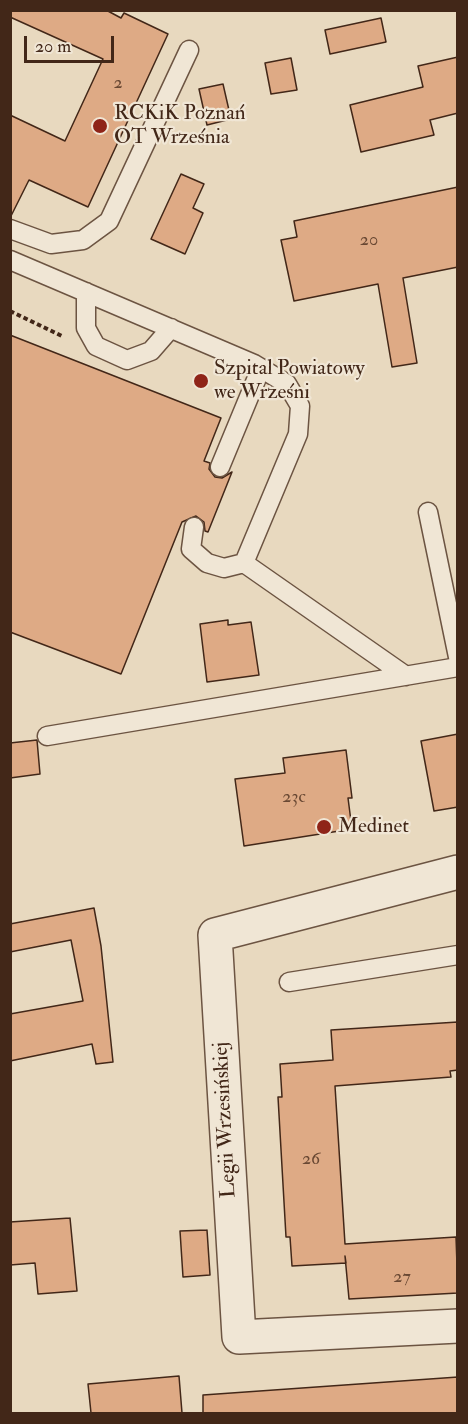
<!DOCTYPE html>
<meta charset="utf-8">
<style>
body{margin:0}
#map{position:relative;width:468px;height:1424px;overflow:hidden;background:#e8d9bf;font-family:"IM FELL Double Pica",serif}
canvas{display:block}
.frame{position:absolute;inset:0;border:12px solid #422718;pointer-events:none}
.scale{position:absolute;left:24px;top:36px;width:90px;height:27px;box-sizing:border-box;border:3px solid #422718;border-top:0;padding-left:8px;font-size:18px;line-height:21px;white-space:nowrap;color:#422718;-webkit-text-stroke:4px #f0e6d5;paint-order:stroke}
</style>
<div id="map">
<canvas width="468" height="1424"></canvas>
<div class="frame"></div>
<div class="scale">20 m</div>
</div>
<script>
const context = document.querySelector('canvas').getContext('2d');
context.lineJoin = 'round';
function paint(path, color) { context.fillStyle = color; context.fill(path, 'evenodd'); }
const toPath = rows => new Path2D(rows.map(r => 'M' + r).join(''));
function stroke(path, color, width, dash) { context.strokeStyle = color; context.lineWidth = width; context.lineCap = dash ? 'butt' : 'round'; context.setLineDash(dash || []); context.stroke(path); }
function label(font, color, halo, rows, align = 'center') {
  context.font = font + ' "IM FELL Double Pica",serif'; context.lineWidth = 4.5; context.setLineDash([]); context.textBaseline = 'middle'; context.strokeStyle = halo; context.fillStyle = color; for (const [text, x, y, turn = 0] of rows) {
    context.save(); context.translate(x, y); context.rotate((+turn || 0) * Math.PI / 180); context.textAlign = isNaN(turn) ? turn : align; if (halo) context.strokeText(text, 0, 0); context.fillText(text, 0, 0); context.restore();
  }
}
const building = toPath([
 [10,10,106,10,121,18,124,13,168,34,88,207,29,180,10,218,10,115,65,141,103,59,10,17,10,10],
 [381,18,386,42,330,54,325,30,381,18],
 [458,57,458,113,430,120,434,135,361,152,350,105,423,87,418,66,458,57],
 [291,58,297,90,271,94,265,63,291,58],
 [223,84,231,119,207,125,199,89,223,84],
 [181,174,204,184,193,208,203,213,185,254,151,239,181,174],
 [458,187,458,267,403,278,417,363,392,367,378,284,294,301,281,240,297,237,294,221,458,187],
 [10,335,221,418,204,461,210,463,209,469,215,477,222,478,232,472,208,532,205,531,204,522,196,516,182,522,121,674,10,632,10,335],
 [228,620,228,625,251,622,259,675,207,682,200,624,228,620],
 [458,734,458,807,434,811,421,741,458,734],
 [37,740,40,774,10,778,10,743,37,740],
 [346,750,352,798,348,798,352,829,244,846,235,779,285,773,283,758,346,750],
 [94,908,101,946,113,1062,96,1064,92,1044,10,1061,10,1014,83,1001,71,940,10,952,10,924,94,908],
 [458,1022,458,1070,450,1071,451,1077,335,1086,345,1244,456,1237,458,1293,349,1299,345,1256,346,1263,292,1266,290,1237,286,1237,278,1097,282,1097,280,1064,333,1060,331,1030,458,1022],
 [70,1218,77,1291,38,1294,35,1263,10,1265,10,1222,70,1218],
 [207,1230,210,1275,183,1277,180,1231,207,1230],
 [179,1376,182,1413,91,1413,88,1384,179,1376],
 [458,1377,458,1413,203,1413,203,1395,458,1377]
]);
const path = toPath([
 [10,311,64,337]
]);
const service = toPath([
 [10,229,51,244,83,240,109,221,189,50],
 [10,260,254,364,287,384,300,406,298,434,244,563,406,676],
 [86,292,86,328,96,346,127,360,151,351,171,328],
 [220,467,261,368],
 [428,512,458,657],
 [194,527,191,549,207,563,224,568,244,563],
 [47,736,458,667],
 [289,982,458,955]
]);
const minor = toPath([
 [458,872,215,935,239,1337,458,1326]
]);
const markers = [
 [100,126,8,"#8f2418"],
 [201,381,8,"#8f2418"],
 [324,827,8,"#8f2418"]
];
const numberNames = [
 ["2",118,84],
 ["20",369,241],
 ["23c",294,798],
 ["26",311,1160],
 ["27",402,1278]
];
const poiNames = [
 ["RCKiK Poznań",114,114],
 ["OT Września",114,138],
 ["Szpital Powiatowy",214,369],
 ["we Wrześni",214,393],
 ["Medinet",338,827]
];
const streetNames = [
 ["Legii Wrzesińskiej",226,1120,-93]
];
paint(building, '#deaa85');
stroke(building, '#422718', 1.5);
stroke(service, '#6c5442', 21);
stroke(minor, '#6c5442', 36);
stroke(path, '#422718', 4, [4.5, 3]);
stroke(service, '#f0e6d5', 18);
stroke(minor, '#f0e6d5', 33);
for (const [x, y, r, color] of markers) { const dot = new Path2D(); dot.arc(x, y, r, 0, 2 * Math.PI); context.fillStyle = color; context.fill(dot); stroke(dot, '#f0e6d5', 2); }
label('18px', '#694833', null, numberNames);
label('21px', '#422718', '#f0e6d5', poiNames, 'left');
label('21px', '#422718', '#f0e6d5', streetNames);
</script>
